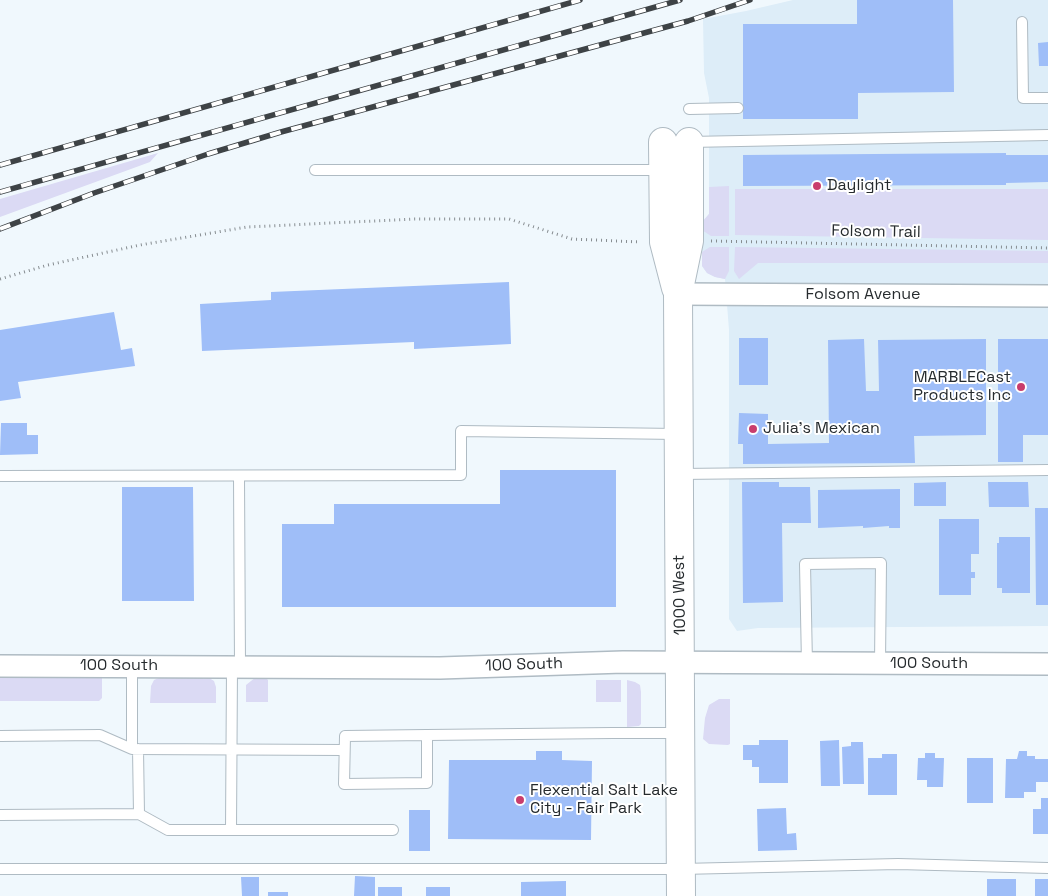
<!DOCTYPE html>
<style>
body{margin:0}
canvas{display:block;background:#f0f8fd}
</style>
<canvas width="1048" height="896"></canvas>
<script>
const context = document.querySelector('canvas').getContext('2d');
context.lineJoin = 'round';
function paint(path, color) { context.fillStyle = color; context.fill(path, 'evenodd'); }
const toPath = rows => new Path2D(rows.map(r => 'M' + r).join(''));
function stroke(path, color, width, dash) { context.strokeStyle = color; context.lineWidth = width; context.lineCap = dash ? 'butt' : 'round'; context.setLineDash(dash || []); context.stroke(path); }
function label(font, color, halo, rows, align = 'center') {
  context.font = font + ' "Space Grotesk",sans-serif'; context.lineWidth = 4; context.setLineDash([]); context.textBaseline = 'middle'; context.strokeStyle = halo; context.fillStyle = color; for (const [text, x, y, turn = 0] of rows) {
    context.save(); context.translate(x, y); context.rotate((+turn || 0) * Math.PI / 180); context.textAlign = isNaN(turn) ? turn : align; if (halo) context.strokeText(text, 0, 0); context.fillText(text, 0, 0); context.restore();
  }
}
const built = toPath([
 [793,0,1048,0,1048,626,758,628,737,631,729,619,729,330,725,279,715,277,707,273,702,266,702,222,709,214,709,98,704,73,703,19,746,11]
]);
const green = toPath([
 [158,153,150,162,0,217,0,199],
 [729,186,729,236,711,236,702,230,702,222,709,214,709,187],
 [735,189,1048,189,1048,240,735,235],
 [710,247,729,247,729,271,725,279,715,277,707,273,702,266,702,252],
 [735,247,1048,251,1048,263,758,263,739,279,734,271],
 [206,676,214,681,216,687,216,703,150,703,151,686,154,680,161,677],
 [0,677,102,677,102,698,99,701,0,701],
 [256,677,265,677,268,680,268,702,246,702,246,685],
 [596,680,621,680,621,702,596,702],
 [627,680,635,682,640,685,641,692,641,724,639,726,627,727],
 [719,699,730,699,730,744,728,745,709,744,703,739,705,718,709,705]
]);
const building = toPath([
 [857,0,953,0,954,92,858,93,858,119,743,119,743,24,857,24],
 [1048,42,1048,66,1039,66,1038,43],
 [1006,153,1006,155,1048,155,1048,182,1006,183,1006,172,1006,185,743,186,743,155],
 [509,282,511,344,414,349,414,342,202,351,200,304,271,300,271,292],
 [114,312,121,350,132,348,135,366,18,382,21,398,0,401,0,330],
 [739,338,768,338,768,385,739,385],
 [864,339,866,391,879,391,878,340,986,339,986,435,914,436,915,463,743,464,743,444,738,444,739,413,768,414,768,444,829,443,828,340],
 [998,339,1048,339,1048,435,1023,435,1023,462,998,462],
 [1,423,27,423,27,435,38,435,38,454,0,455],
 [500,470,616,470,616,607,282,607,282,524,334,524,334,504,500,504],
 [742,482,779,482,779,487,810,487,811,523,782,523,783,602,743,603],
 [946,482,946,506,914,506,914,483],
 [988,482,1028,482,1029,507,989,507],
 [122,487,193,487,194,601,122,601],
 [900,489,900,528,889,528,889,526,863,528,863,526,818,528,818,490],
 [1035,508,1048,508,1048,605,1036,605],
 [939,519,979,519,979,554,971,554,971,572,975,572,975,578,971,578,971,595,939,595],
 [999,537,1030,537,1030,593,1002,593,1002,588,997,588,997,543,999,543],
 [759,740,788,740,788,783,759,783,759,767,752,767,752,760,743,760,743,745,759,745],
 [839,740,840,786,821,786,820,741],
 [851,742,863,742,864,784,843,784,842,747,851,746],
 [536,751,562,751,562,760,592,761,591,840,448,839,449,760,536,760],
 [1019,751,1027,751,1027,756,1035,756,1035,759,1048,759,1048,782,1036,782,1036,792,1024,792,1024,798,1005,798,1006,759,1017,759],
 [925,753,935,753,935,758,944,758,943,787,927,787,927,780,917,780,918,758,925,758],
 [882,754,897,754,897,795,868,795,868,758,882,758],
 [967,758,993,758,993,803,967,803],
 [1041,798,1048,798,1048,834,1033,834,1033,809,1041,809],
 [786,808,787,834,796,833,797,850,758,851,757,809],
 [409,810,430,810,430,851,409,851],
 [355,876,375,877,375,896,354,896],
 [241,877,259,877,259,896,242,896],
 [987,879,1016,879,1016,896,987,896],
 [1035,879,1048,879,1048,896,1035,896],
 [566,881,566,896,521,896,521,882],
 [378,887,402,887,402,896,378,896],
 [426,887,450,887,450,896,426,896],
 [268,892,288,892,288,896,268,896]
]);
const path = toPath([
 [711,241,1048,248],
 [0,279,48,265,140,245,247,227,415,219,509,219,572,239,640,242]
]);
const lane = toPath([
 [1022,22,1023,98,1048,98],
 [689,109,738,108],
 [689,142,1048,135],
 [315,170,663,170],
 [679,474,1048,470],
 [0,476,461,475,461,431,677,434],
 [239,476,240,667],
 [807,664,805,564,881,563,880,664],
 [427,735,427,783,344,784,345,736,427,735,613,733,679,733],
 [0,736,100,735,132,749,344,750],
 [132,749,132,666],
 [139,814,168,830,231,830,232,667],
 [0,815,139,814,138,749],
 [231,830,393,830],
 [0,869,681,869,898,864,1048,868]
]);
const street = toPath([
 [678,294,1048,296],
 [0,666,440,668,623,662,1048,664]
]);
const secondary = toPath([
 [663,142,664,242,676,288],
 [681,896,678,294,689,241,689,142]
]);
const rail = toPath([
 [0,165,580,0],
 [0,192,680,0],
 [0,229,94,193,208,154,281,132,688,21,750,0]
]);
const markers = [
 [817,186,5,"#c93d6d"],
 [1021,387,5,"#c93d6d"],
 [753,429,5,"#c93d6d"],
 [520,800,5,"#c93d6d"]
];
const poiNames = [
 ["Daylight",827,186],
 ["MARBLECast",1011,378,"right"],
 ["Products Inc",1011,396,"right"],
 ["Julia's Mexican",763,429],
 ["Flexential Salt Lake",530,791],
 ["City - Fair Park",530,809]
];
const streetNames = [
 ["Folsom Trail",876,232,1],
 ["Folsom Avenue",863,295],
 ["1000 West",680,595,-91],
 ["100 South",929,664],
 ["100 South",524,665,-2],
 ["100 South",119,666]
];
paint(built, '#ddedf8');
paint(green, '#dbdaf4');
paint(building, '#9fbef8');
stroke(lane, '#afbbc3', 12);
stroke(street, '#afbbc3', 24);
stroke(secondary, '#afbbc3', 30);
stroke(path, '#868c90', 3, [1, 4]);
stroke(lane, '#fff', 10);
stroke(street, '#fff', 21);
stroke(secondary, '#fff', 28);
stroke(rail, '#3e4346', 5.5);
stroke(rail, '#fff', 4, [11]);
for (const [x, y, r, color] of markers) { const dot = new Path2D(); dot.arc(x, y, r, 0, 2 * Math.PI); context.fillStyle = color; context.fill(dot); stroke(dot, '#fff', 2); }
label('16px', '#262b2e', '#fff', poiNames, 'left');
label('16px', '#262b2e', '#fff', streetNames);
</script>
